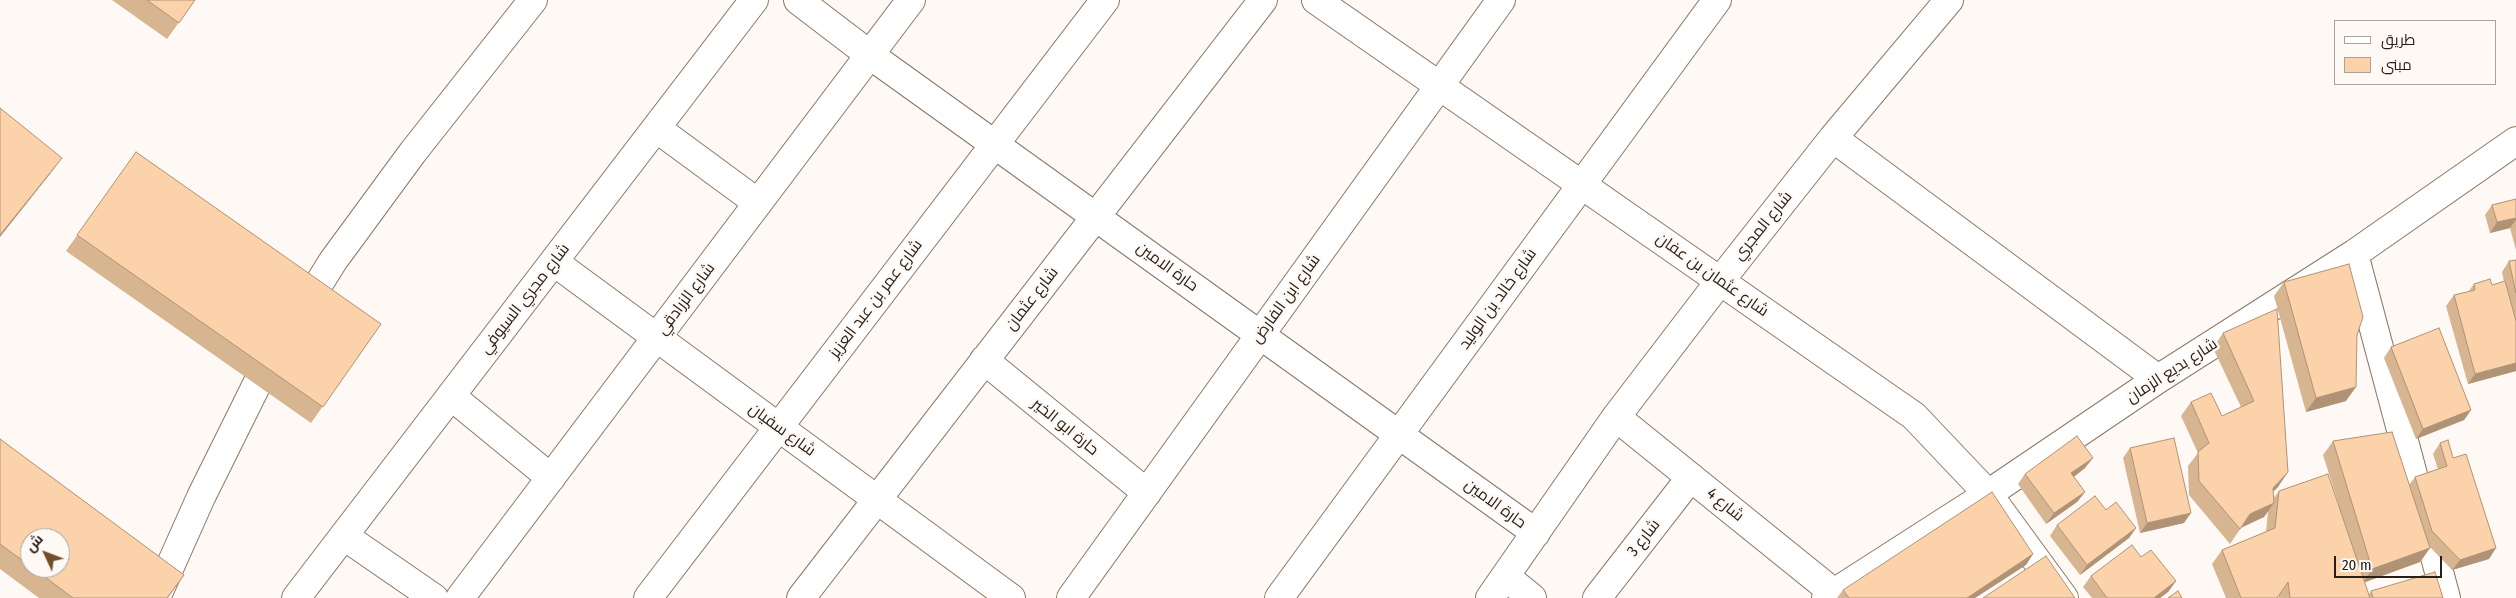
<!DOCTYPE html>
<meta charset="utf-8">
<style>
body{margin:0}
#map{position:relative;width:2516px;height:598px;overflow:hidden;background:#fef9f5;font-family:"Fira Sans Condensed",Cairo,sans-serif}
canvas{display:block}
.legend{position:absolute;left:2334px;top:20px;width:162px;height:65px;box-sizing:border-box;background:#fef9f5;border:1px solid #a8a29d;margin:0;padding:6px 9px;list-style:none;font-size:15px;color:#282018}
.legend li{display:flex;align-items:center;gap:10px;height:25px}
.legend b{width:25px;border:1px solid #a8a29d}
.north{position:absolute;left:20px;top:528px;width:50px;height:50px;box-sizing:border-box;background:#fef9f5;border:1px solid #a8a29d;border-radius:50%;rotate:313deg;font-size:14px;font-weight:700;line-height:20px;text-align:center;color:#282018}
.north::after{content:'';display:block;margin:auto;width:18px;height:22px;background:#714e27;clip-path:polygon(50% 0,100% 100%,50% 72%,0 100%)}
.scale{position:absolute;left:2334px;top:556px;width:108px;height:22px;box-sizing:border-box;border:2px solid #282018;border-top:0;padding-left:6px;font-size:15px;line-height:18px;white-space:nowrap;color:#282018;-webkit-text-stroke:4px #fef9f5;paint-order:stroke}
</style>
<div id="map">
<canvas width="2516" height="598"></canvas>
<ul class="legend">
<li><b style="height:6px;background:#fff"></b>طريق</li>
<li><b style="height:14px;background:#fbd2a9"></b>مبنى</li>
</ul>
<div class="north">ش</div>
<div class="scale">20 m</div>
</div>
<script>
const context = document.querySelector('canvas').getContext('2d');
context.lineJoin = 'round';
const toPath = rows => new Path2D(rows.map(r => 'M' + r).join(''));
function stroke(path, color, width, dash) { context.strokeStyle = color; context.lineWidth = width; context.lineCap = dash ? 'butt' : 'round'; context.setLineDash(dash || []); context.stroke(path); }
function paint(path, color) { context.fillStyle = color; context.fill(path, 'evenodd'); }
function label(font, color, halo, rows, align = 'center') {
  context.font = font + ' "Fira Sans Condensed",Cairo,sans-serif'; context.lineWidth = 5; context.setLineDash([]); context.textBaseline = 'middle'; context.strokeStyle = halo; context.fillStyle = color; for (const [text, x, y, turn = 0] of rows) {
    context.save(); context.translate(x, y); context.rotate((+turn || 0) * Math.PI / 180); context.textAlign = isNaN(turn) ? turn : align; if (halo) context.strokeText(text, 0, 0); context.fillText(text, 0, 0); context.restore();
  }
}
const minor = toPath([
 [798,0,870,55,1536,533],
 [1316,0,1914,416,1988,494,2064,598],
 [656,128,758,203],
 [1833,138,2158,379],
 [2354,254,2446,598],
 [554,262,1011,598],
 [300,314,333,261,413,152,533,0],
 [984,360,1147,493],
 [451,396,551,478],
 [1616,417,1834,593],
 [344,536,434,598],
 [1506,577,1532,598],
 [156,598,201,497,261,376,276,352],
 [296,598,754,0],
 [460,598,911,0],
 [648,598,1105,0],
 [801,598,1263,0],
 [1071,598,1501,0],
 [1279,598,1717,0],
 [1490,598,1616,417,1720,281,1833,138,1949,0],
 [1597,598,1691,477],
 [1826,598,1988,494,2158,379,2354,254,2516,141]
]);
const wall = toPath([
 [112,0,195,0,167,39],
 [136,152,381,324,311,423,66,251],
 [2516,199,2516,250,2510,228,2490,233,2485,215,2492,205],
 [2516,260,2516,371,2468,384,2446,306,2454,295,2468,292,2474,284,2492,285,2504,282,2502,272,2509,261],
 [2284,282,2357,335,2346,401,2306,412,2274,296],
 [2277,309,2278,487,2273,491,2273,499,2279,491,2339,505,2323,455,2333,441,2409,485,2415,477,2438,469,2433,454,2440,443,2453,458,2489,559,2452,570,2429,546,2430,548,2420,562,2364,582,2369,595,2371,591,2443,598,2279,598,2278,597,2277,598,2226,598,2212,564,2222,550,2266,532,2268,511,2264,517,2241,528,2230,544,2189,495,2188,466,2198,453,2181,416,2191,402,2222,416,2241,407,2213,348,2223,333],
 [2391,347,2471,410,2464,420,2416,439,2384,358],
 [0,439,184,575,168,598,39,598,0,569],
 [30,538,60,568,30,568],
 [2130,448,2184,523,2140,533,2123,458],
 [2085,468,2074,477,2085,492,2077,502,2046,524,2018,484,2025,474],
 [2106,510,2136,528,2129,538,2080,575,2050,536,2057,525],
 [2033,554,2026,565,1975,598,1837,598,1843,590],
 [2141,557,2176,581,2168,592,2160,598,2092,598,2083,587,2091,576]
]);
const shadedWall = toPath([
 [62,158,50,174,0,237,0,235],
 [2516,218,2516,220,2510,228,2490,233,2497,222],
 [2516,363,2516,371,2468,384,2475,374],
 [2356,387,2346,401,2306,412,2316,398],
 [2471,410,2464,420,2416,439,2423,429],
 [2093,458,2085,468,2064,484,2071,473],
 [2288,472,2278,487,2263,502,2273,488],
 [2085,492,2077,502,2046,524,2054,513],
 [2274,503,2264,517,2240,528,2250,514],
 [2191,513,2184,523,2140,533,2147,523],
 [2136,528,2129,538,2080,575,2087,565],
 [2430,548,2420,562,2363,583,2372,569],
 [2496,548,2489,559,2452,570,2460,560],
 [2033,554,2026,565,1975,598,1967,598],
 [2176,581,2168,592,2160,598,2154,598]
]);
const building = toPath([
 [147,0,195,0,179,23,147,0],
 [0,108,62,158,0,235,0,108],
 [136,152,381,324,323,407,77,235,136,152],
 [2516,199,2516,218,2497,222,2492,205,2516,199],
 [2516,260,2516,293,2509,261,2516,260],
 [2349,264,2363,317,2357,335,2356,387,2316,398,2284,282,2349,264],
 [2490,279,2492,285,2505,281,2516,321,2516,363,2475,374,2454,295,2475,290,2474,284,2490,279],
 [2277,309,2288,472,2273,488,2274,503,2250,514,2240,529,2199,481,2198,452,2209,443,2191,402,2211,393,2222,416,2254,401,2223,333,2277,309],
 [2439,328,2471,410,2423,429,2391,347,2439,328],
 [2392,432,2430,548,2372,569,2333,441,2392,432],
 [2077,436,2093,458,2071,473,2085,492,2054,513,2025,474,2077,436],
 [2174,438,2191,513,2147,523,2130,448,2174,438],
 [0,439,184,575,167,598,73,598,33,568,60,568,60,538,30,538,30,566,0,544,0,439],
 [2448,440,2453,458,2466,454,2496,548,2460,560,2432,531,2415,477,2447,466,2440,443,2448,440],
 [2328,474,2370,598,2290,598,2288,582,2277,598,2241,598,2222,550,2275,528,2279,491,2328,474],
 [1992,492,2033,554,1967,598,1849,598,1843,590,1992,492],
 [2095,496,2106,510,2116,502,2136,528,2087,565,2057,525,2095,496],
 [2132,545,2141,557,2151,550,2176,581,2154,598,2107,598,2091,576,2132,545],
 [2046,556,2075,598,1983,598,2046,556],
 [2435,572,2443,598,2373,598,2371,591,2435,572],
 [2178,591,2182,598,2168,598,2178,591]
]);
const streetNames = [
 ["شارع المجري",1763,226,-51],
 ["حارة الامين",1167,267,36],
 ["شارع عثمان بن عفان",1712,275,35],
 ["شارع مجري السيوفي",525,299,-52],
 ["شارع الزرادقي",686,299,-53],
 ["شارع عمر بن عبد العزيز",876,299,-53],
 ["شارع عثمان",1032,299,-52],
 ["شارع ابن الفارض",1286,299,-54],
 ["شارع خالد بن الوليد",1498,299,-54],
 ["شارع بديع الزمان",2172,371,-33],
 ["حارة ابو الخير",1065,427,39],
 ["شارع سفيان",782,430,36],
 ["حارة الامين",1495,504,36],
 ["شارع 4",1725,505,39],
 ["شارع 3",1644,538,-52]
];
stroke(minor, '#8c7864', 30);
stroke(minor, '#fff', 28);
paint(wall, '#d8b591');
paint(shadedWall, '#b09376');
paint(building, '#fbd2a9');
stroke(building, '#b09376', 1);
label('16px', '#282018', '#fef9f5', streetNames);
</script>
